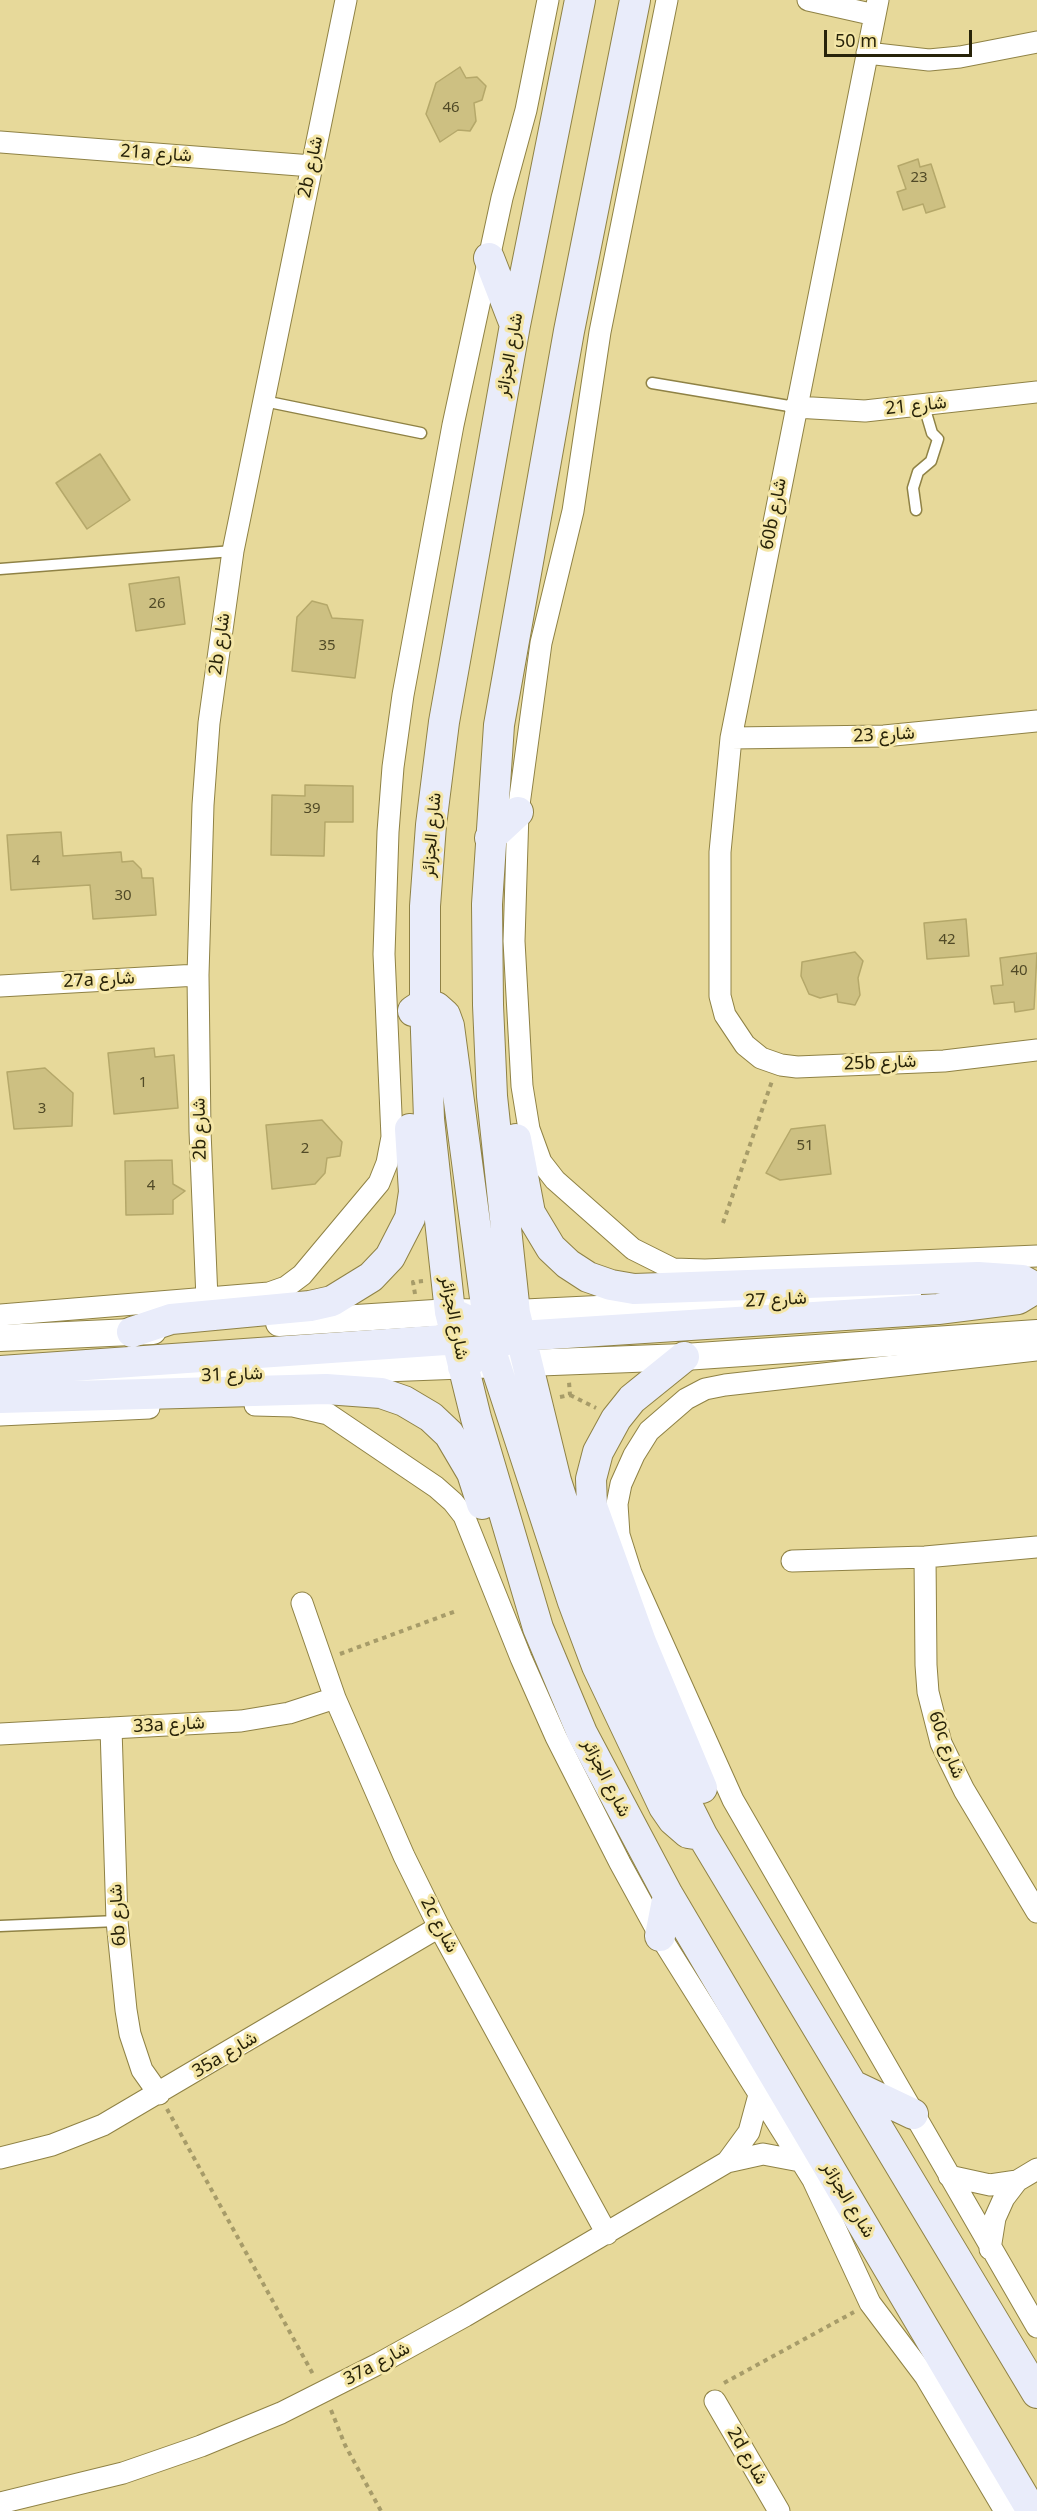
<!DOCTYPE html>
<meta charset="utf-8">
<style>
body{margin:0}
#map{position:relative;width:1037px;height:2511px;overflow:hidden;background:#e7d99a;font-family:"Noto Sans",sans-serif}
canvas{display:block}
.scale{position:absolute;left:824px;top:30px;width:148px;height:27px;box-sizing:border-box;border:3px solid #282309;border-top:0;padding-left:8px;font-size:18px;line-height:21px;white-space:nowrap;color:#282309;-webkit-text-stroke:4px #f4e6a7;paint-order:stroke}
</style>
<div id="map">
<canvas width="1037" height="2511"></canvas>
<div class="scale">50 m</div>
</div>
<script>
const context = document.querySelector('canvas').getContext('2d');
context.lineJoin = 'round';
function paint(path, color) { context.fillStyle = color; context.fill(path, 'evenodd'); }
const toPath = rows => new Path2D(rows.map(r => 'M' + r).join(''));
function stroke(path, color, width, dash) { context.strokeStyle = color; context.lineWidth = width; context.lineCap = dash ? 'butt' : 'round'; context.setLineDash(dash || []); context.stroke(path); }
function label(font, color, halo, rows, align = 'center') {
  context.font = font + ' "Noto Sans",Vazirmatn,sans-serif'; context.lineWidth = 6; context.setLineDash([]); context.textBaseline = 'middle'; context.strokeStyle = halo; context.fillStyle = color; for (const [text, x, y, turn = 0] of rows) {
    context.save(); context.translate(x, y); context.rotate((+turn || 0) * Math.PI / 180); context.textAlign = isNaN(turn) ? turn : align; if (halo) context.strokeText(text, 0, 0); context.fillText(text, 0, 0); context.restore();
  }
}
const building = toPath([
 [460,67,466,78,477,77,486,86,482,100,474,103,476,121,470,131,458,130,440,142,426,114,436,83,460,67],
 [918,159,920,167,931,164,945,207,926,213,923,204,903,210,897,192,906,189,898,166,918,159],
 [100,454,130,500,87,529,56,483,100,454],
 [179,577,185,624,136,631,129,584,179,577],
 [312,601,327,605,332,618,363,620,355,678,292,671,297,617,312,601],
 [305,785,353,786,353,822,325,822,324,856,271,855,272,795,305,796,305,785],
 [61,832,63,856,121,852,122,862,133,861,141,869,142,878,153,878,156,915,93,919,90,885,11,890,7,835,61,832],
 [966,919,969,956,927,959,924,923,966,919],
 [855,952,863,961,858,978,860,995,855,1005,838,1002,837,994,820,998,809,994,801,976,802,962,855,952],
 [1037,953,1034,1009,1015,1012,1014,1002,994,1004,991,986,1003,985,1000,958,1037,953],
 [154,1048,155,1057,174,1055,178,1108,114,1114,108,1053,154,1048],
 [45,1068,73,1093,72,1126,14,1129,7,1072,45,1068],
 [322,1120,342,1142,340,1156,327,1158,325,1173,315,1184,272,1189,266,1125,322,1120],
 [825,1125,831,1174,780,1180,766,1173,791,1129,825,1125],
 [172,1160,173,1184,185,1191,173,1200,173,1214,126,1215,125,1161,172,1160]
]);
const path = toPath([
 [723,1223,772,1081],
 [415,1294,413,1282,423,1281],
 [570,1395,596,1408],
 [560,1397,570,1395,569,1382],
 [340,1654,456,1611],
 [167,2109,314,2376],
 [724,2383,854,2312],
 [331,2410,345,2445,381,2511]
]);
const service = toPath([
 [652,383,795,407],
 [264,401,421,433],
 [916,510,913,488,918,472,931,461,938,439,932,433,924,406],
 [0,569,233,551],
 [0,1926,117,1921]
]);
const minor = toPath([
 [667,0,600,332,573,511,541,643,518,812,514,941,522,1086,529,1129,541,1162,555,1180,633,1249,673,1269,705,1270,1037,1256],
 [808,0,875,15],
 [878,0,731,738,720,852,720,996,725,1015,745,1045,761,1058,781,1065,797,1067,944,1061,1037,1050],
 [867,53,929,60,960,57,1037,42],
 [0,142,312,166],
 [795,407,865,411,1037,392],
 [731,738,884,736,1037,721],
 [0,986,198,975],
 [207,1299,200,1131,198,975,203,805,209,723,233,551,346,0],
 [0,1315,269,1293,286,1287,302,1275,379,1183,387,1163,392,1137,384,954,388,832,393,767,403,695,453,425,502,198,526,110,548,0],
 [1037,1350,725,1385,705,1389,686,1399,649,1431,634,1455,621,1484,617,1504,619,1535,631,1573,733,1800,1037,2327],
 [255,1405,293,1406,328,1414,436,1487,453,1502,464,1516,521,1658,556,1737,620,1863,660,1936,813,2180,870,2303,925,2376,1005,2511],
 [0,1415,149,1408],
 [925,1557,926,1665,928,1692,941,1743,964,1790,1037,1912],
 [792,1561,925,1557,1037,1547],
 [302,1603,335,1698,404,1856,439,1927,607,2234],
 [111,1728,117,1921,126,2010,130,2034,142,2070,159,2094],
 [0,1734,241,1721,289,1713,335,1698],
 [0,2158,52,2145,103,2125,439,1927],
 [727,2162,749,2132,759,2095],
 [949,2176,990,2185,1017,2181,1037,2169],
 [990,2249,995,2218,1004,2198,1017,2181],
 [715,2401,779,2511],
 [0,2503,123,2473,201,2446,281,2413,380,2363,465,2316,727,2162,763,2154,800,2161]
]);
const tertiary = toPath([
 [279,1323,450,1312,515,1313,908,1294],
 [0,1338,153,1331],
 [57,1381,684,1357,1037,1333]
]);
const secondary = toPath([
 [580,0,515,325,444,722,431,825,425,906,425,1003,429,1119,450,1312,476,1418,538,1628,582,1733,668,1895,1032,2511],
 [635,0,569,331,499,725,487,904,488,1005,492,1096,515,1313,556,1481,573,1534,619,1657,681,1793,702,1835,1037,2393],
 [489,258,515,325],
 [490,838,518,812],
 [413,1011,425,1003,436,1007,445,1015,449,1026,487,1313,501,1342],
 [450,1312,473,1323,489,1345,573,1602,597,1666,664,1807,673,1820,688,1833,701,1835],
 [132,1332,171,1319,310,1306,332,1301,371,1277,390,1257,410,1218,414,1192,410,1129],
 [684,1357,632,1399,616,1419,598,1452,591,1479,592,1506,641,1642,702,1788],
 [463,1367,489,1345,520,1336,938,1309,1018,1299,1036,1288,1022,1280,978,1277,634,1289,611,1285,588,1277,568,1264,551,1248,530,1213,516,1139],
 [0,1371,474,1338],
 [0,1398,326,1389,381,1393,404,1401,431,1417,449,1434,472,1473,482,1504],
 [660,1936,668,1895],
 [852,2085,913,2114]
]);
const numberNames = [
 ["46",451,108],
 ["23",919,178],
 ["26",157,604],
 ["35",327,646],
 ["39",312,809],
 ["4",36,861],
 ["30",123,896],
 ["42",947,940],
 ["40",1019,971],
 ["1",143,1083],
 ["3",42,1109],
 ["51",805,1146],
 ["2",305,1149],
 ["4",151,1186]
];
const streetNames = [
 ["21a شارع",156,154,4],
 ["2b شارع",311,167,-78],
 ["شارع الجزائر",510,355,-80],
 ["شارع 21",916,406,-6],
 ["60b شارع",774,514,-79],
 ["2b شارع",220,644,-82],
 ["شارع 23",884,735,-3],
 ["شارع الجزائر",432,835,-85],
 ["27a شارع",99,980,-3],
 ["25b شارع",880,1063,-2],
 ["2b شارع",200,1129,-91],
 ["شارع 27",776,1300,-3],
 ["شارع الجزائر",454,1318,79],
 ["شارع 31",232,1375,-2],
 ["33a شارع",169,1725,-3],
 ["60c شارع",946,1745,69],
 ["شارع الجزائر",606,1778,63],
 ["6b شارع",118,1915,-94],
 ["2c شارع",439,1925,62],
 ["35a شارع",225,2055,-31],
 ["شارع الجزائر",848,2200,59],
 ["37a شارع",377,2364,-28],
 ["2d شارع",747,2456,60]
];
paint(building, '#cdc082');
stroke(building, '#b5a86a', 1.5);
stroke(service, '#8f8245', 13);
stroke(minor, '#8f8245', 23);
stroke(tertiary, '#8f8245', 28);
stroke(secondary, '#8f8245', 32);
stroke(path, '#a79c69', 4, [4.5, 4.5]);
stroke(service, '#fff', 10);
stroke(minor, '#fff', 21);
stroke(tertiary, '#fff', 26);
stroke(secondary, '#e9ecfa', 30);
label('15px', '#514a27', null, numberNames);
label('18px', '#282309', '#f4e6a7', streetNames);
</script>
